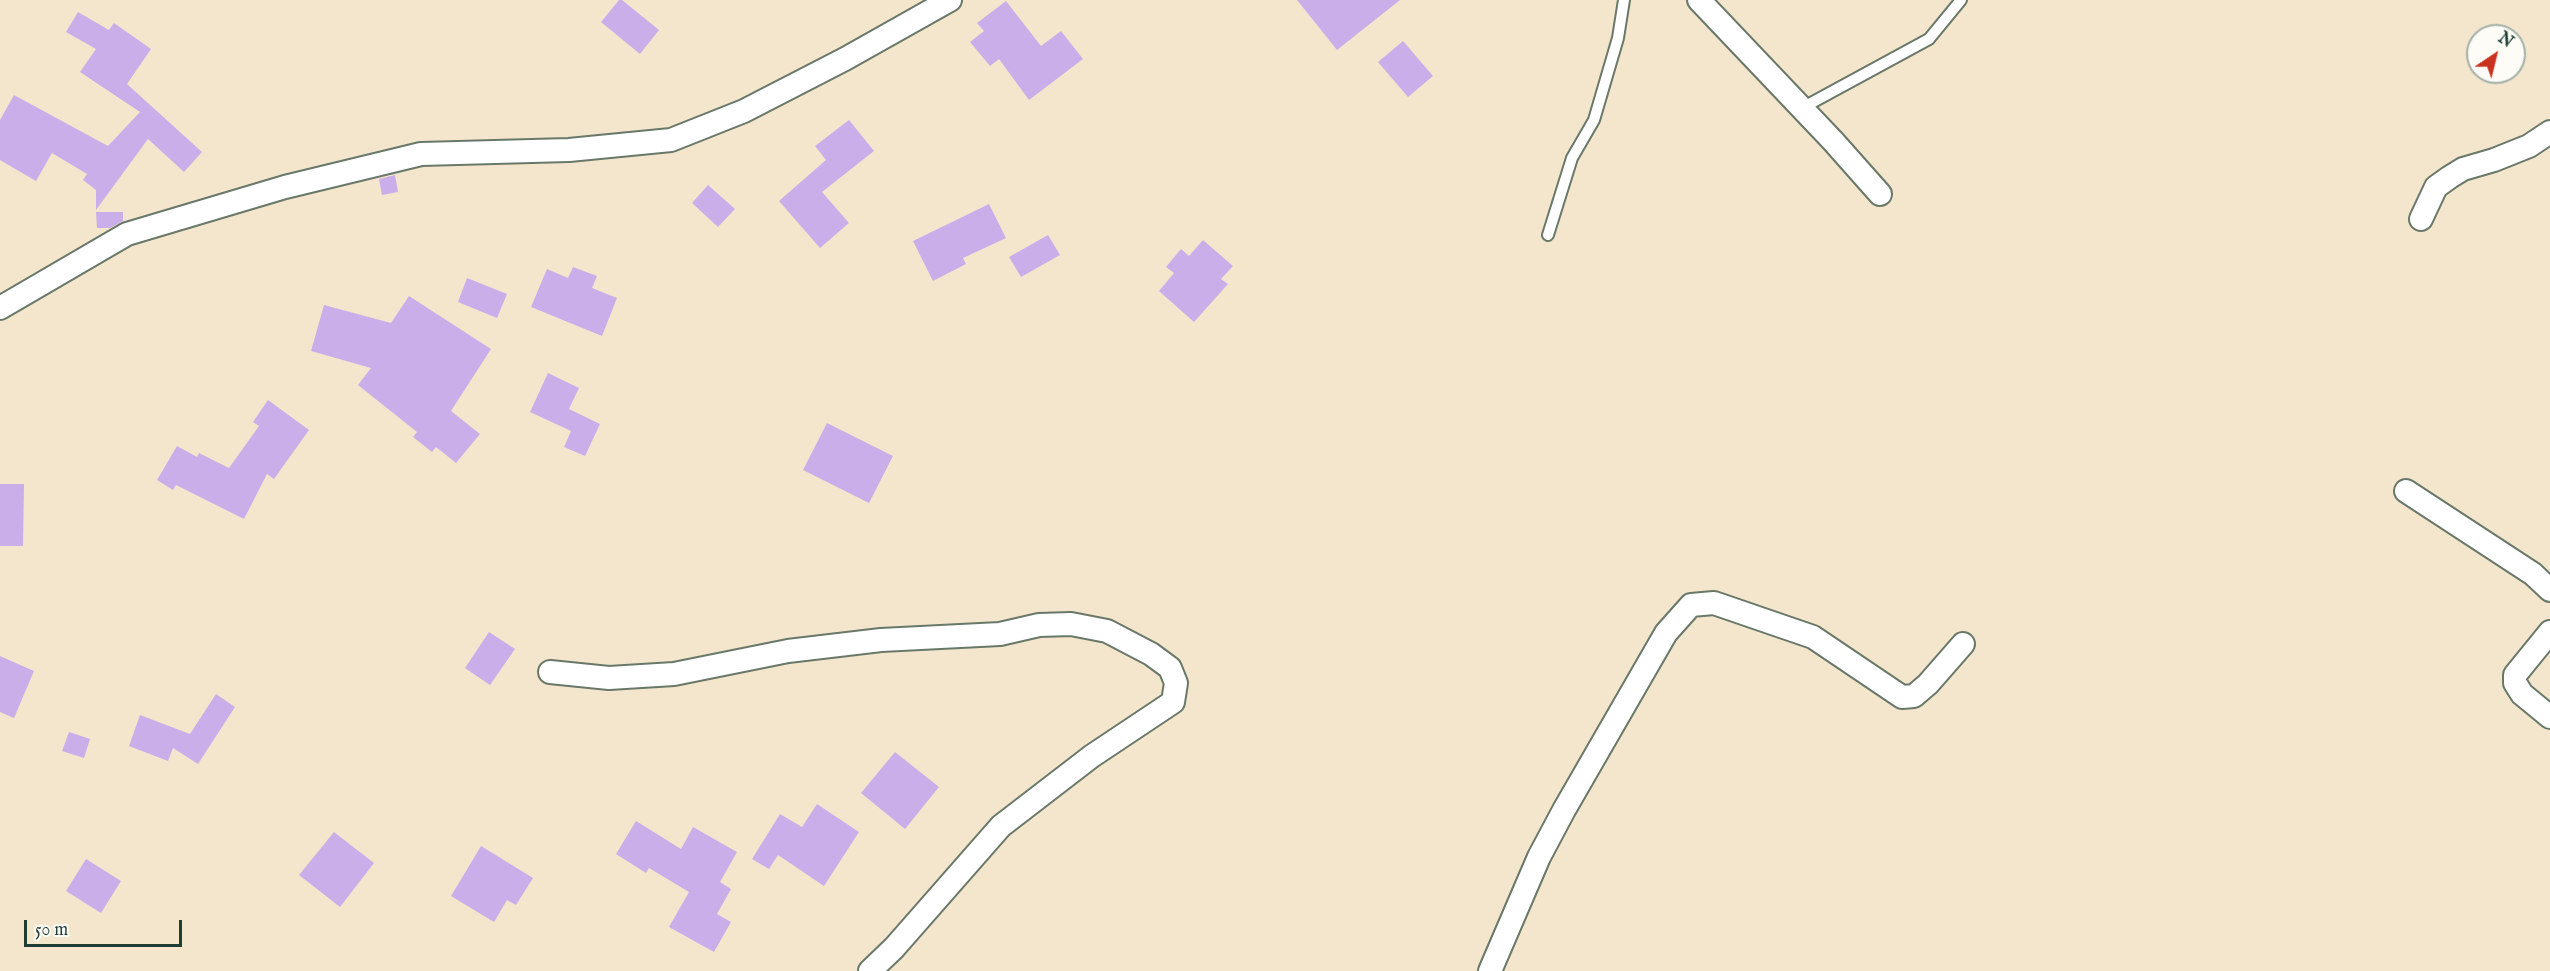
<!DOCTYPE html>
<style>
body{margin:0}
#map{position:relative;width:2550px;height:971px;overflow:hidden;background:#f3e6cc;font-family:"IM FELL English",serif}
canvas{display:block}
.north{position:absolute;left:2466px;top:24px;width:60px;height:60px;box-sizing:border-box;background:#fdfcf7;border:2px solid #a4b0a9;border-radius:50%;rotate:35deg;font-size:16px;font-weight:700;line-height:24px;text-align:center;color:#1f3d34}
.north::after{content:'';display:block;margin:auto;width:21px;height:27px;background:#c8321e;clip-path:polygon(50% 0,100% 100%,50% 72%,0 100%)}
.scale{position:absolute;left:24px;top:920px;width:158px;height:27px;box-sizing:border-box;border:3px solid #1f3d34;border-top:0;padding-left:8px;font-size:18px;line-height:21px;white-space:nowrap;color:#1f3d34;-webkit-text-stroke:4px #fdfcf7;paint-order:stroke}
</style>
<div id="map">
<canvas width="2550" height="971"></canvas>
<div class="north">N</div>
<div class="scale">50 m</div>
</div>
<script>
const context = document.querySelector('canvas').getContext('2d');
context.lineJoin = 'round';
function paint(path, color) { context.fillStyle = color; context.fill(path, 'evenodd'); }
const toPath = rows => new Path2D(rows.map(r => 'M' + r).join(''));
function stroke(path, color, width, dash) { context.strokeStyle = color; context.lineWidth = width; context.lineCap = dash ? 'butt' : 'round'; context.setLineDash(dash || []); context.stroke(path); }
const building = toPath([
 [619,0,622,0,659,30,640,54,601,22],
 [1297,0,1400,0,1337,50],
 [1006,1,1041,46,1061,31,1083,59,1029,100,999,59,990,66,970,42,984,31,977,23],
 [78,12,109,30,114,23,151,49,127,84,202,152,184,172,148,139,96,210,96,190,83,180,87,174,52,153,36,181,0,160,0,120,14,95,108,146,140,112,80,72,96,49,66,32],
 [1403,41,1433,76,1408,97,1378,62],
 [849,120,874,151,822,192,849,223,820,248,779,201,826,160,815,146],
 [395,175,398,192,382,195,379,179],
 [708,185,735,209,718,227,692,203],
 [989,204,1006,238,963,258,966,264,933,281,913,241],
 [96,212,123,212,123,221,110,228,97,228],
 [1048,235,1060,255,1021,277,1009,257],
 [1203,240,1233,266,1221,279,1228,284,1194,322,1159,291,1174,273,1166,267,1181,249,1189,256],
 [573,267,597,276,592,288,617,298,602,336,531,307,547,269,568,278],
 [467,278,507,294,497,318,458,302],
 [409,296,491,349,451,411,480,434,456,463,436,447,432,452,413,437,417,432,358,385,371,368,311,351,324,305,391,323],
 [548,373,579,388,569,409,600,424,585,456,564,447,571,431,530,412],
 [268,400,309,430,274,479,267,474,244,519,176,485,173,490,157,480,177,446,197,457,199,453,229,468,259,426,253,422],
 [827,423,893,456,869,503,803,470],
 [0,484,24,484,23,546,0,546],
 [489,632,515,649,490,685,465,668],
 [0,656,34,671,14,718,0,712],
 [216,694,235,707,198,764,173,748,168,761,129,746,140,715,190,734],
 [69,732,90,739,84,758,62,751],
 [895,752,939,787,905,829,861,793],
 [817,804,859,832,824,886,778,855,769,869,752,859,780,814,802,827],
 [636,821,681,849,693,827,737,852,720,882,731,889,717,914,731,922,714,952,669,927,689,892,649,868,646,873,616,854],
 [334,832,374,863,340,907,299,875],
 [481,846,533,878,516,905,507,900,494,922,451,896],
 [86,859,121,881,101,913,66,891]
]);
const lane = toPath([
 [1802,108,1929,39,1961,0],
 [1548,235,1572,158,1594,120,1618,38,1624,0]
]);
const street = toPath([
 [1699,0,1833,141,1880,194],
 [2421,219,2436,187,2450,177,2463,169,2494,160,2529,146,2550,132],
 [0,308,127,234,285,187,421,154,569,150,671,140,744,111,845,59,950,0],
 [2406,491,2533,574,2550,590],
 [2550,632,2515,675,2515,683,2522,694,2550,717],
 [550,672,609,678,674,674,788,651,881,640,1000,634,1039,625,1071,624,1107,631,1151,654,1170,668,1176,683,1173,702,1092,756,1001,826,894,948,870,971],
 [1490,971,1539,857,1564,810,1666,633,1691,605,1714,603,1813,637,1902,697,1914,696,1928,684,1963,644]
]);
paint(building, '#caaeea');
stroke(lane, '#697869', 14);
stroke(street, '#697869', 26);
stroke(lane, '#fff', 10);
stroke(street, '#fff', 22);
</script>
